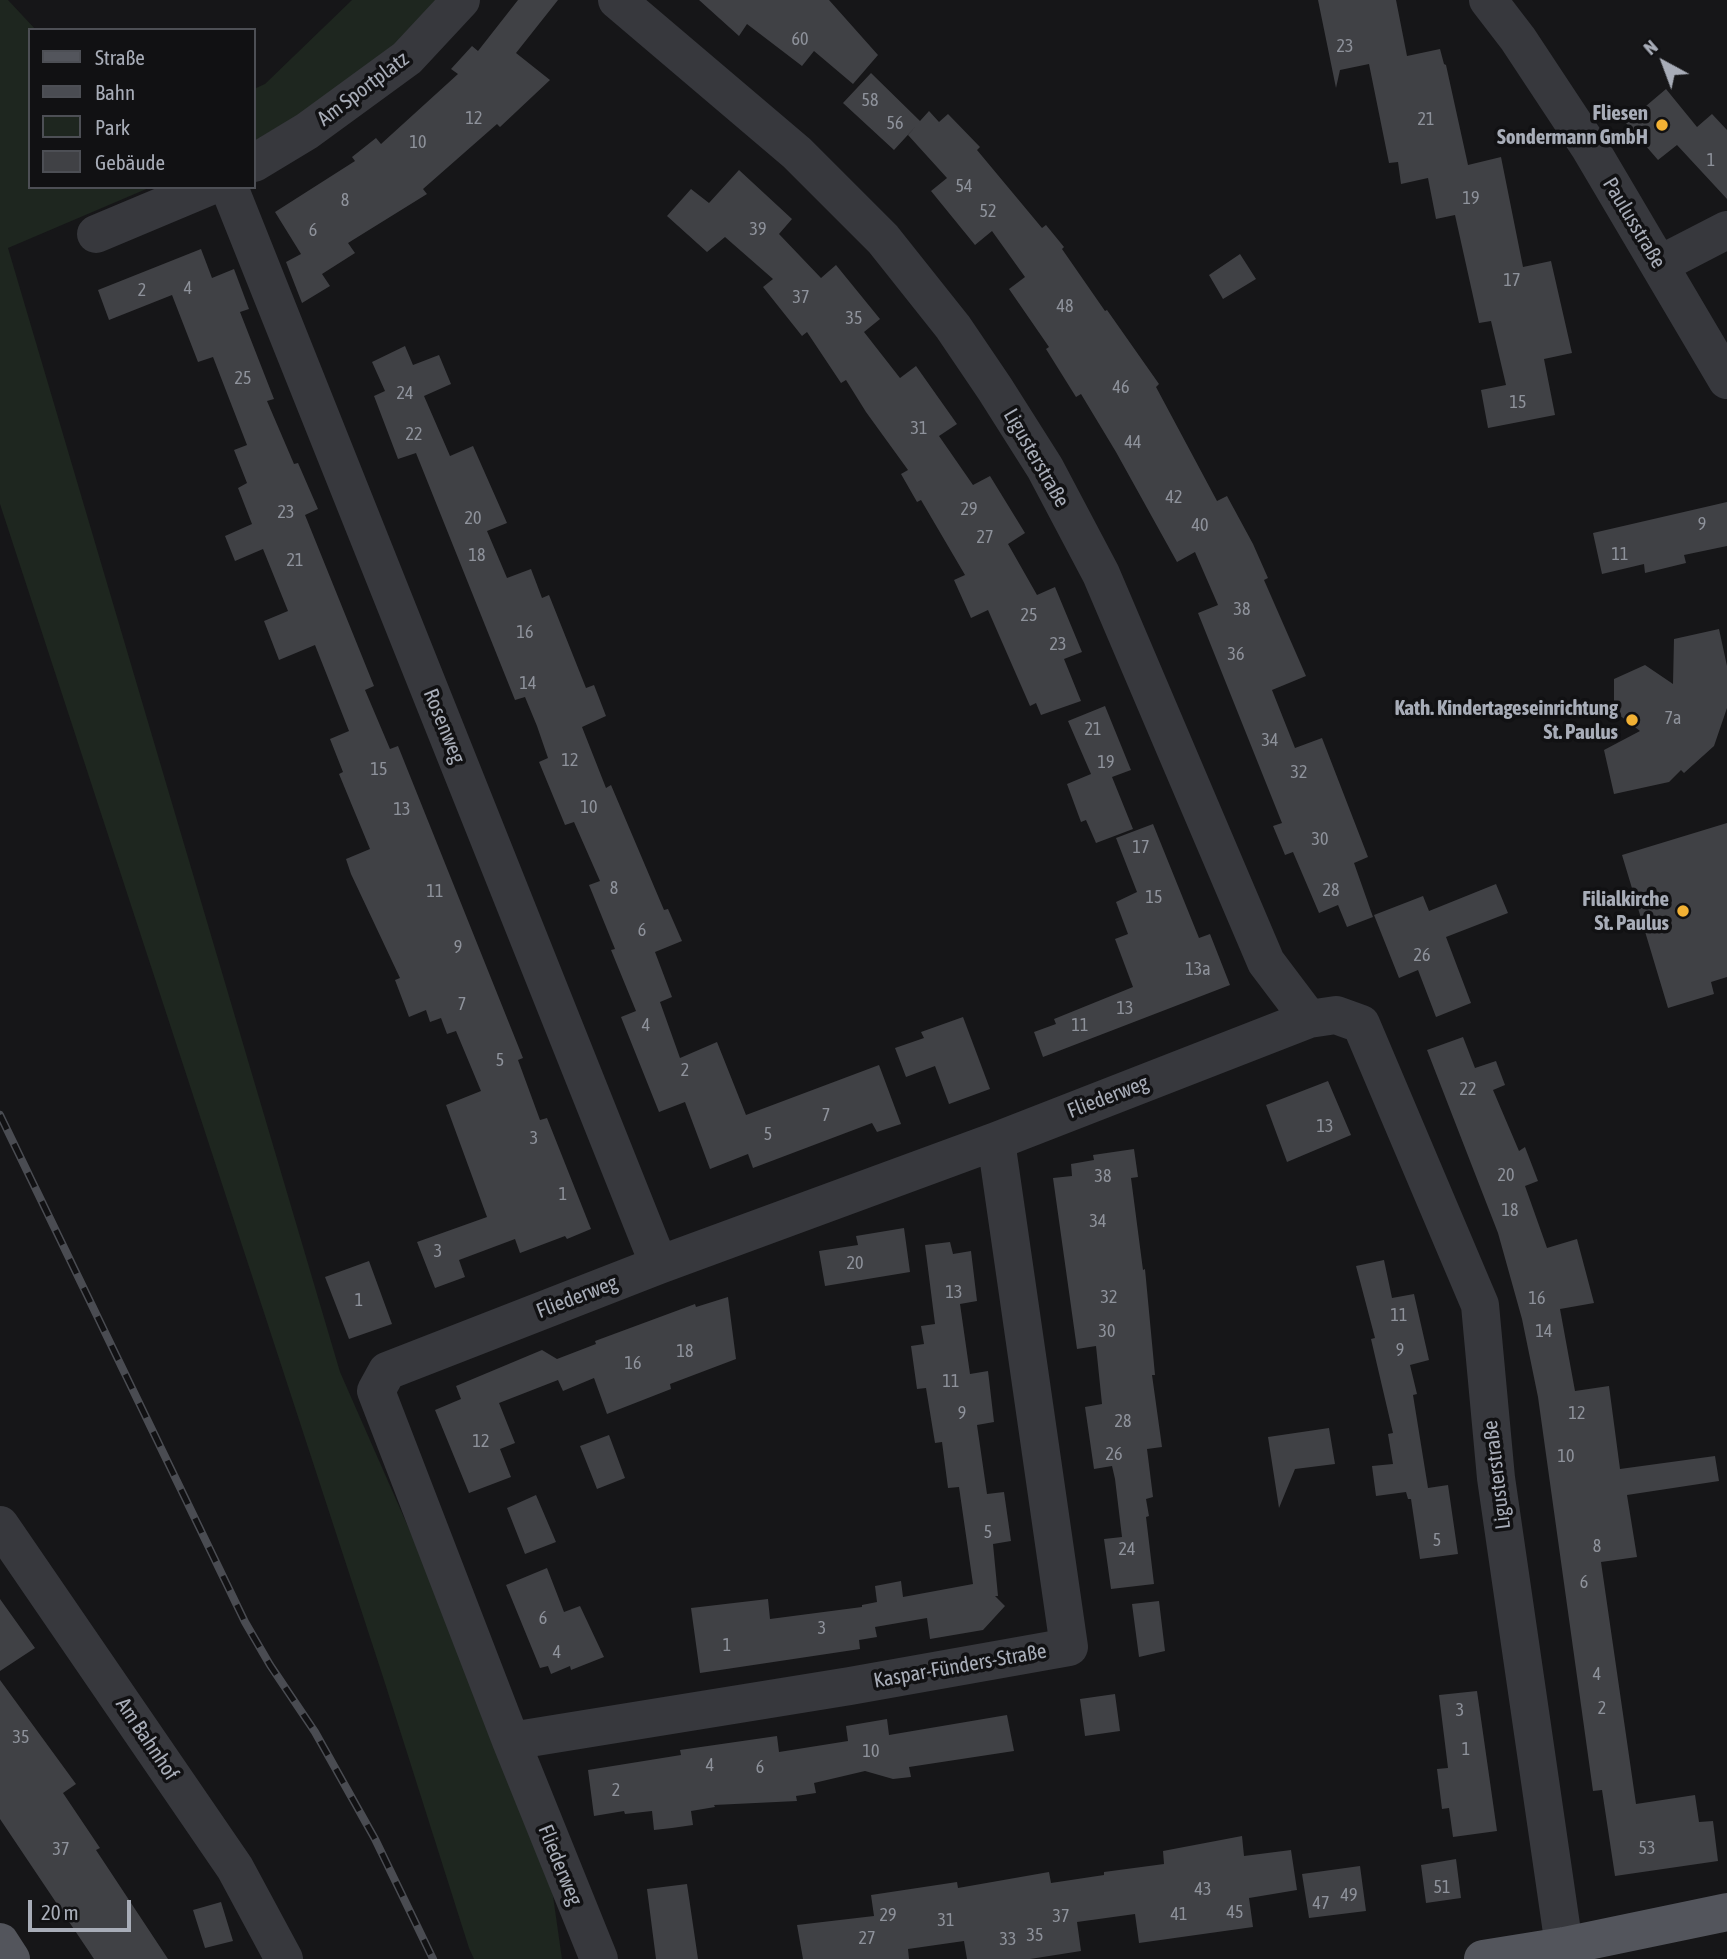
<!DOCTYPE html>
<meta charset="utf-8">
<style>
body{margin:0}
#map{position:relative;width:1727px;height:1959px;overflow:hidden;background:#161618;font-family:"Asap Condensed",sans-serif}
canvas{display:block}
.legend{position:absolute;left:28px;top:28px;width:228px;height:161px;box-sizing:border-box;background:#111113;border:2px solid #4d4f55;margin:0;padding:9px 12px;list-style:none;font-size:21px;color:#a8adb8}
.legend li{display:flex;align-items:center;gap:14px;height:35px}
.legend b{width:35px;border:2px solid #4d4f55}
.north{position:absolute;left:1629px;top:28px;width:70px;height:70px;-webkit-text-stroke:5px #111113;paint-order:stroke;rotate:319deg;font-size:19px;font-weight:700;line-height:28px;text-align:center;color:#a8adb8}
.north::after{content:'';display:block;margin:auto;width:24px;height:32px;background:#a8adb8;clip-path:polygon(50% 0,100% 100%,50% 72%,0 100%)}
.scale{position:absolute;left:28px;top:1900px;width:103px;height:32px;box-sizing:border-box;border:4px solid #a8adb8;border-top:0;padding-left:9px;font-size:21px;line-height:24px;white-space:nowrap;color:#a8adb8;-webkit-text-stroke:5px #111113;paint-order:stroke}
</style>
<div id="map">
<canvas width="1727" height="1959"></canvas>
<ul class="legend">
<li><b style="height:9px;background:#53555c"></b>Straße</li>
<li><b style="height:9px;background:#4a4c52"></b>Bahn</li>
<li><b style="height:19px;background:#1e261f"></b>Park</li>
<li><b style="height:19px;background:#404145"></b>Gebäude</li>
</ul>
<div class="north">N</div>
<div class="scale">20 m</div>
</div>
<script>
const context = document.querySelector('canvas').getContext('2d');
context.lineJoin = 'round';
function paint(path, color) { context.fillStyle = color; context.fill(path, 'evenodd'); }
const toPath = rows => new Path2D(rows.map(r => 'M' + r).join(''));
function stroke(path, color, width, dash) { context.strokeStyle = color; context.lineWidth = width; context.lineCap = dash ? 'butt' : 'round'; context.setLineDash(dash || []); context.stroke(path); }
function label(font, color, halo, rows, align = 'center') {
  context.font = font + ' "Asap Condensed",sans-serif'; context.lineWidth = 7; context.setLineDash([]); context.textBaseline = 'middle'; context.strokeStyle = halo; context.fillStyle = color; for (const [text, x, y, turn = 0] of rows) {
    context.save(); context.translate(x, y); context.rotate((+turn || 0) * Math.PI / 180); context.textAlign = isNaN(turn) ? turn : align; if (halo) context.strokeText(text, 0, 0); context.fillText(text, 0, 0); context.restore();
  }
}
const green = toPath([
 [0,0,8,0,36,30,30,30,30,187,151,187,8,248,340,1372,497,1729,552,1889,562,1959,474,1959,469,1948,384,1680,0,504],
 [352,0,439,0,371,73,254,141,254,89,265,84]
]);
const building = toPath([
 [518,0,558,0,516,53,550,80,500,127,497,124,423,189,427,194,348,243,355,253,322,274,330,286,302,303,286,262,301,254,275,212,355,161,352,157,376,138,381,144,458,74,451,69,472,46,478,51],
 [699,0,829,0,878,55,853,84,814,51,802,66,747,24,739,36],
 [1318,0,1396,0,1407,56,1440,49,1444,64,1446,65,1468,165,1501,157,1523,267,1551,261,1572,353,1544,359,1555,415,1488,428,1481,390,1506,385,1491,321,1479,323,1455,215,1436,219,1428,178,1401,184,1398,162,1389,163,1369,64,1340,70,1336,88],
 [871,73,920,121,929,111,939,122,948,114,980,147,977,150,1042,228,1046,225,1064,247,1062,249,1105,311,1107,310,1159,384,1156,387,1217,501,1227,496,1253,544,1268,578,1264,580,1306,676,1272,690,1295,748,1322,738,1368,857,1354,863,1373,917,1347,927,1338,905,1319,913,1293,852,1285,855,1273,826,1282,823,1198,613,1218,605,1195,552,1177,562,1116,452,1081,394,1076,397,1046,349,1049,347,1009,289,1025,277,992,231,975,245,931,191,947,178,908,135,916,126,894,150,843,103],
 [1666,89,1697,127,1712,114,1727,130,1727,199,1677,145,1658,160,1626,123],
 [739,170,792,219,779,234,821,278,836,265,880,319,864,332,900,378,916,366,957,424,939,436,973,485,990,476,1025,533,1008,544,1037,595,1055,587,1082,652,1064,659,1081,701,1041,715,1036,703,1030,706,988,610,971,618,954,580,965,575,921,500,917,502,901,474,908,470,866,412,846,380,841,383,807,332,802,336,763,287,773,279,725,237,707,252,667,216,691,189,709,203],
 [201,249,212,278,234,269,249,309,240,312,274,399,267,401,294,464,298,463,318,509,305,515,374,686,365,690,390,749,398,746,523,1058,518,1060,540,1120,547,1118,591,1229,567,1239,565,1236,520,1253,515,1239,459,1260,465,1277,435,1288,417,1242,487,1217,446,1105,481,1091,456,1031,447,1034,441,1018,430,1022,426,1010,409,1017,395,980,400,978,351,874,346,859,370,849,339,774,343,772,330,739,349,731,315,645,279,660,264,621,288,611,263,549,235,561,225,536,252,524,238,488,247,483,234,450,247,445,213,357,198,362,172,295,109,320,98,290],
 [1240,254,1256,279,1223,299,1209,275],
 [405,346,413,365,439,355,451,384,424,396,450,456,473,446,507,523,487,531,507,578,531,569,542,598,549,595,586,688,594,685,606,716,582,727,606,788,611,785,664,910,668,909,682,941,655,952,672,997,660,1002,680,1058,717,1042,746,1115,879,1065,901,1124,877,1132,872,1123,753,1168,748,1154,710,1169,685,1102,659,1112,621,1017,636,1011,611,950,615,949,589,885,600,881,574,822,565,825,539,762,548,758,537,726,525,697,515,700,416,453,398,459,374,396,385,391,372,362],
 [1727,502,1727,546,1684,555,1686,563,1645,573,1644,564,1602,574,1593,533],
 [1719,629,1727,666,1727,708,1714,746,1684,773,1681,770,1669,782,1614,794,1604,750,1640,731,1614,711,1614,679,1645,665,1673,684,1674,639],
 [1105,706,1131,770,1112,777,1133,829,1096,843,1086,820,1081,822,1067,784,1091,774,1068,721],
 [1727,823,1727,977,1711,982,1714,994,1668,1008,1622,855],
 [1153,824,1199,938,1210,934,1230,985,1043,1057,1034,1032,1056,1024,1054,1019,1133,987,1115,939,1128,934,1116,902,1137,892,1116,838],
 [1496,884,1508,913,1446,937,1471,1003,1436,1017,1418,970,1399,978,1374,915,1423,896,1429,911],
 [963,1017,990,1089,949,1104,935,1066,906,1077,895,1048,924,1038,921,1032],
 [1463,1037,1475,1068,1496,1061,1505,1085,1493,1090,1519,1151,1525,1147,1538,1181,1525,1186,1547,1248,1577,1239,1594,1303,1560,1309,1575,1391,1609,1386,1620,1469,1715,1456,1719,1481,1627,1495,1637,1557,1601,1562,1636,1804,1695,1795,1699,1822,1713,1821,1718,1861,1615,1876,1602,1790,1593,1791,1538,1397,1522,1319,1498,1233,1427,1050],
 [1328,1081,1351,1135,1287,1162,1266,1105],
 [1134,1149,1138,1177,1131,1178,1143,1270,1145,1269,1155,1375,1152,1375,1162,1447,1147,1449,1153,1497,1146,1499,1149,1516,1146,1517,1154,1584,1111,1589,1104,1539,1122,1537,1115,1479,1112,1466,1094,1469,1085,1407,1102,1404,1096,1346,1077,1349,1053,1178,1072,1176,1071,1164,1094,1160,1093,1155],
 [904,1228,910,1272,825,1286,819,1251,858,1245,856,1236],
 [950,1242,953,1254,971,1251,977,1301,960,1304,970,1374,988,1371,994,1422,977,1425,987,1494,1004,1492,1011,1541,993,1544,998,1596,995,1596,1005,1606,983,1630,930,1639,927,1618,875,1627,877,1637,859,1640,860,1649,700,1673,691,1608,768,1599,770,1619,862,1607,862,1605,877,1602,875,1586,901,1581,903,1597,973,1584,959,1487,948,1488,942,1442,935,1443,926,1388,917,1389,911,1346,924,1344,921,1326,935,1324,925,1245],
 [1384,1260,1392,1298,1414,1294,1429,1360,1410,1365,1417,1394,1413,1395,1428,1488,1448,1485,1458,1554,1420,1559,1411,1499,1408,1499,1406,1492,1376,1496,1372,1466,1393,1464,1388,1434,1393,1433,1371,1339,1375,1338,1356,1266],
 [369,1261,392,1324,349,1339,325,1277],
 [728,1297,736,1359,670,1384,671,1389,607,1414,594,1378,563,1391,558,1380,499,1403,515,1443,500,1449,511,1477,469,1493,435,1410,461,1399,456,1386,542,1350,557,1359,596,1344,595,1341,695,1304,696,1307],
 [1329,1428,1335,1464,1295,1469,1279,1508,1268,1437],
 [609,1435,625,1478,597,1489,580,1446],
 [536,1495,556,1542,525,1554,507,1508],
 [547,1568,564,1612,580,1606,604,1657,571,1670,570,1666,551,1674,548,1666,540,1668,506,1585],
 [0,1599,35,1648,0,1671],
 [1159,1601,1165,1651,1139,1657,1132,1604],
 [0,1680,76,1784,63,1793,100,1848,96,1850,168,1959,94,1959,0,1819],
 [1477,1691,1497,1831,1453,1837,1449,1808,1442,1809,1437,1769,1448,1768,1439,1695],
 [1115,1694,1120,1731,1085,1736,1080,1699],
 [1007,1715,1014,1751,909,1767,911,1777,893,1779,865,1771,814,1783,816,1793,796,1796,797,1801,714,1805,715,1807,691,1811,693,1825,672,1828,654,1830,652,1811,625,1814,624,1811,594,1816,588,1770,681,1755,680,1750,777,1736,779,1752,848,1741,846,1726,887,1719,889,1735],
 [1242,1836,1244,1856,1291,1850,1297,1890,1249,1898,1253,1927,1139,1943,1135,1914,1077,1922,1081,1951,1030,1959,967,1959,964,1941,908,1949,909,1959,803,1959,797,1925,874,1916,871,1895,957,1882,958,1888,1049,1872,1051,1883,1104,1875,1104,1872,1164,1864,1163,1851],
 [1456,1859,1461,1898,1426,1903,1421,1865],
 [1360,1866,1366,1911,1309,1918,1302,1874],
 [687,1884,698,1959,656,1959,647,1889],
 [221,1902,233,1941,205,1948,193,1910]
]);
const minor = toPath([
 [617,0,797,153,883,239,953,327,995,389,1045,468,1101,574,1266,962,1309,1019],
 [1488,0,1518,39,1590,148,1727,380],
 [254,163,307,131,407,58,461,0],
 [229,187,659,1265],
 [96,234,208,187],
 [1659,265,1727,230],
 [0,1525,235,1868,284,1959],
 [511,1741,850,1686,1069,1647,996,1141],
 [599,1959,511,1741,376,1391,387,1371,659,1265,996,1141,1309,1019,1336,1015,1361,1024,1480,1305,1496,1478,1564,1946]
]);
const major = toPath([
 [0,1942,11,1959],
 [1483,1959,1564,1946,1727,1912]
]);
const rail = toPath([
 [0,1115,245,1622,270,1665,315,1732,375,1839,433,1959]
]);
const markers = [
 [1662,125,7,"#f2b134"],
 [1632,720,7,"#f2b134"],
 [1683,911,7,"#f2b134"]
];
const numberNames = [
 ["60",800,39],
 ["23",1345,46],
 ["58",870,100],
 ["12",474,118],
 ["21",1426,119],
 ["56",895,123],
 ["10",418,142],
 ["1",1711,160],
 ["54",964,186],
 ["19",1471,198],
 ["8",345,200],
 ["52",988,211],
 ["39",758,229],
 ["6",313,230],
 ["17",1512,280],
 ["4",188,288],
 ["2",142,290],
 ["37",801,297],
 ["48",1065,306],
 ["35",854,318],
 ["25",243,378],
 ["46",1121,387],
 ["24",405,393],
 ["15",1518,402],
 ["31",919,428],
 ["22",414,434],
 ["44",1133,442],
 ["42",1174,497],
 ["29",969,509],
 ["23",286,512],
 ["20",473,518],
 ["9",1702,524],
 ["40",1200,525],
 ["27",985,537],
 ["11",1620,554],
 ["18",477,555],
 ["21",295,560],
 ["38",1242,609],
 ["25",1029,615],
 ["16",525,632],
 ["23",1058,644],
 ["36",1236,654],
 ["14",528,683],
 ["7a",1673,718],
 ["21",1093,729],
 ["34",1270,740],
 ["12",570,760],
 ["19",1106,762],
 ["15",379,769],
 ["32",1299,772],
 ["10",589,807],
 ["13",402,809],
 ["30",1320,839],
 ["17",1141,847],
 ["8",614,888],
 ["28",1331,890],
 ["11",435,891],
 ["15",1154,897],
 ["6",642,930],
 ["9",458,947],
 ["26",1422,955],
 ["13a",1198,969],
 ["7",462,1004],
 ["13",1125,1008],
 ["4",646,1025],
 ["11",1080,1025],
 ["5",500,1060],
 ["2",685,1070],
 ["22",1468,1089],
 ["7",826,1115],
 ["13",1325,1126],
 ["5",768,1134],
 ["3",534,1138],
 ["20",1506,1175],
 ["38",1103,1176],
 ["1",563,1194],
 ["18",1510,1210],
 ["34",1098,1221],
 ["3",438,1251],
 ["20",855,1263],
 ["13",954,1292],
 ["32",1109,1297],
 ["16",1537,1298],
 ["1",359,1300],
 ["11",1399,1315],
 ["30",1107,1331],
 ["14",1544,1331],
 ["9",1400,1350],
 ["18",685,1351],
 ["16",633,1363],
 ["11",951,1381],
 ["9",962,1413],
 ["12",1577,1413],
 ["28",1123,1421],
 ["12",481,1441],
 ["26",1114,1454],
 ["10",1566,1456],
 ["5",988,1532],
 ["5",1437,1540],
 ["8",1597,1546],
 ["24",1127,1549],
 ["6",1584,1582],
 ["6",543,1618],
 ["3",822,1628],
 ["1",727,1645],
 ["4",557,1652],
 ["4",1597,1674],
 ["2",1602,1708],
 ["3",1460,1710],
 ["35",21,1737],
 ["1",1466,1749],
 ["10",871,1751],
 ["4",710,1765],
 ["6",760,1767],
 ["2",616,1790],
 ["53",1647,1848],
 ["37",61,1849],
 ["51",1442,1887],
 ["43",1203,1889],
 ["49",1349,1895],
 ["47",1321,1903],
 ["45",1235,1912],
 ["41",1179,1914],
 ["29",888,1915],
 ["37",1061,1916],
 ["31",946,1920],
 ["35",1035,1935],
 ["27",867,1938],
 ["33",1008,1939]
];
const streetNames = [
 ["Am Sportplatz",363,89,-37],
 ["Paulusstraße",1634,223,59],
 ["Ligusterstraße",1036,458,60],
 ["Rosenweg",444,726,68],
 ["Fliederweg",1108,1097,-21],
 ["Fliederweg",577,1297,-21],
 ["Ligusterstraße",1497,1475,-97],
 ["Kaspar-Fünders-Straße",960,1666,-10],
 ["Am Bahnhof",147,1739,56],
 ["Fliederweg",560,1865,68]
];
const poiNames = [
 ["Fliesen",1648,113],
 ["Sondermann GmbH",1648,137],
 ["Kath. Kindertageseinrichtung",1618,708],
 ["St. Paulus",1618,732],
 ["Filialkirche",1669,899],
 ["St. Paulus",1669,923]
];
paint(green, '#1e261f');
paint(building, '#404145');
stroke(minor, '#37383d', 38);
stroke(major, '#53555c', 38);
stroke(rail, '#4a4c52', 8);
stroke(rail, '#111113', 5, [16]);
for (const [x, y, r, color] of markers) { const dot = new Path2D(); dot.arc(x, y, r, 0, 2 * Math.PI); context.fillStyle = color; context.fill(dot); stroke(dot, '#111113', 2.5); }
label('18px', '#8e929b', null, numberNames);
label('21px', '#a8adb8', '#111113', streetNames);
label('bold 21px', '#a8adb8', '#111113', poiNames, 'right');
</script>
